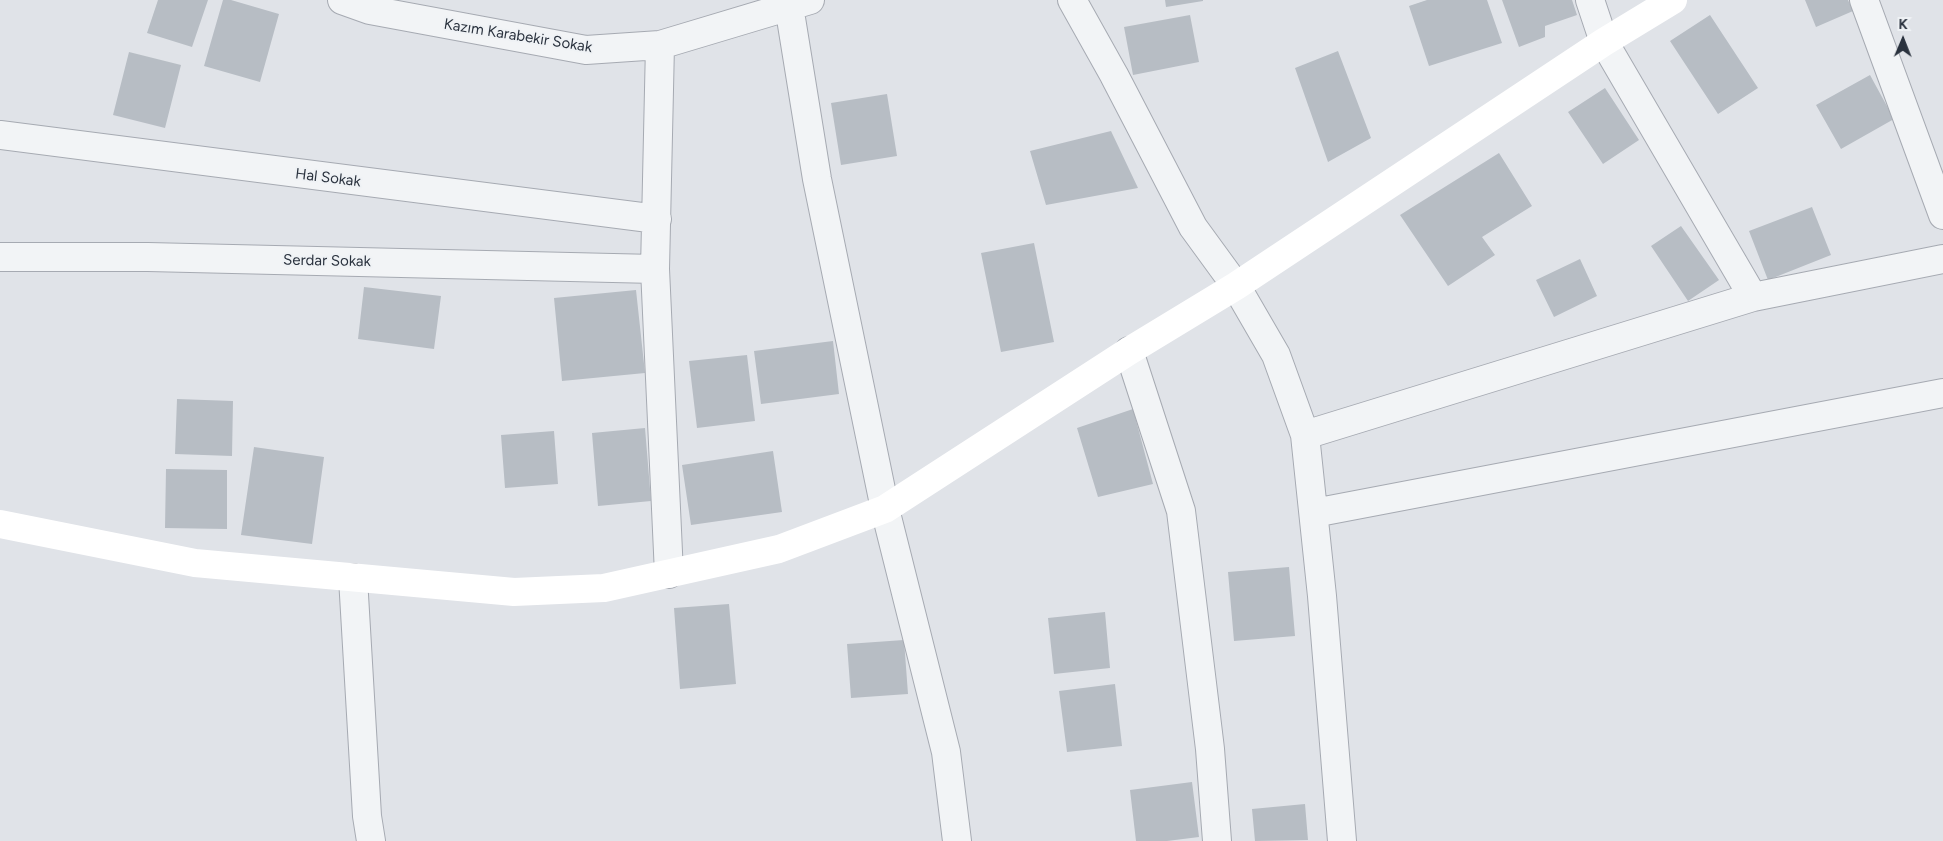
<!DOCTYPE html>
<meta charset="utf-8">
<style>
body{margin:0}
#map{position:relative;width:1943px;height:841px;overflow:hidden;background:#e0e3e8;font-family:Figtree,sans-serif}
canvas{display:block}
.north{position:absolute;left:1878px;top:15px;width:50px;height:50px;-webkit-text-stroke:4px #eff2f5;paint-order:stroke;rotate:1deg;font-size:14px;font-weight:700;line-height:20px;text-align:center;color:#2a323e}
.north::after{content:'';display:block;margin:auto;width:18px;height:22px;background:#2a323e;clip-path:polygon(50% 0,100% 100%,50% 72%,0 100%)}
</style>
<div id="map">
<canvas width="1943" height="841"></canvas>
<div class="north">K</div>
</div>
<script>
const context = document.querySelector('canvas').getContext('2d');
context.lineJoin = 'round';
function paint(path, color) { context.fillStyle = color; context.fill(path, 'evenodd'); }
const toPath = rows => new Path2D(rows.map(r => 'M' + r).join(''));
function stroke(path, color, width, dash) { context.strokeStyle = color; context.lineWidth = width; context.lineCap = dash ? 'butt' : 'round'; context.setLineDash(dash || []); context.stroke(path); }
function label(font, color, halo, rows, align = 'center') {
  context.font = font + ' Figtree,sans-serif'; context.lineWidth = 4; context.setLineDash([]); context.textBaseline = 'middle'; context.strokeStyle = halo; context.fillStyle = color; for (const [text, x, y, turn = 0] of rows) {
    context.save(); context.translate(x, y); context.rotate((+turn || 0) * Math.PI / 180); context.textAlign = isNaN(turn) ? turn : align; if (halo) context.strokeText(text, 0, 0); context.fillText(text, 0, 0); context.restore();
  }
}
const building = toPath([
 [158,0,208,0,192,47,147,33],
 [223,0,231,0,279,14,260,82,204,66],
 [1165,0,1203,0,1203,1,1166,7],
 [1427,0,1487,0,1502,43,1429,66,1409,6],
 [1502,0,1572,0,1577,15,1545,26,1545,37,1519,47],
 [1805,0,1848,0,1853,11,1816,27],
 [1190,15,1199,62,1133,75,1124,27],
 [1710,15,1758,88,1718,114,1670,41],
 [1338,51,1371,138,1328,162,1295,68],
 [129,52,181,65,165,128,113,115],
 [1870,75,1894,119,1841,149,1816,105],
 [1605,88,1639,140,1603,164,1568,112],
 [887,94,897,156,841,165,831,103],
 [1111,131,1138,188,1046,205,1030,151],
 [1499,153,1532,206,1482,237,1495,255,1448,286,1400,215],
 [1812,207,1831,255,1768,280,1749,231],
 [1681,226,1719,280,1688,301,1651,246],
 [1034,243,1054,342,1001,352,981,253],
 [1580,259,1597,296,1554,317,1536,280],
 [364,287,441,296,434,349,358,339],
 [636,290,645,373,562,381,554,298],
 [833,341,839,394,761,404,754,351],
 [747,355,755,421,697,428,689,361],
 [177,399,233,401,232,456,175,454],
 [1133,409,1153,484,1098,497,1077,428],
 [645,428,651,501,598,506,592,433],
 [554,431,558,484,505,488,501,435],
 [254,447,324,457,312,544,241,535],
 [773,451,782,512,691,525,682,465],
 [166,469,227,470,227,529,165,528],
 [1289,567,1295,636,1234,641,1228,572],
 [729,604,736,684,680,689,674,608],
 [1105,612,1110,668,1054,674,1048,618],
 [904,640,908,694,851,698,847,644],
 [1115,684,1122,746,1067,752,1059,691],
 [1192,782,1199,837,1167,841,1136,841,1130,790],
 [1305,804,1308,840,1255,841,1252,809]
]);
const minor = toPath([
 [342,0,370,10,586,50,660,45,810,0],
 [1072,0,1114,75,1193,227,1236,286,1276,355,1305,435,1322,596,1342,841],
 [1590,0,1604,42,1753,297],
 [1864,0,1943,215],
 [789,6,817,179,885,509,946,752,957,841],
 [660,45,655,269,669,574],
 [0,135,657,219],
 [0,257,148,257,655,269],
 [1129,351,1181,511,1210,749,1217,841],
 [1305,435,1753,297,1943,259],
 [1314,513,1943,393],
 [353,578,367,816,371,841]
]);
const secondary = toPath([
 [0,524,195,563,514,592,604,588,779,549,885,509,1129,351,1236,286,1604,42,1673,0]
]);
const streetNames = [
 ["Kazım Karabekir Sokak",518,36,9],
 ["Hal Sokak",328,178,7],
 ["Serdar Sokak",327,261,1]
];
paint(building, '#b7bdc4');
stroke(minor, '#a6aab2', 30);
stroke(minor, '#f2f4f6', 28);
stroke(secondary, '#fff', 28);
label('15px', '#2a323e', '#eff2f5', streetNames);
</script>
